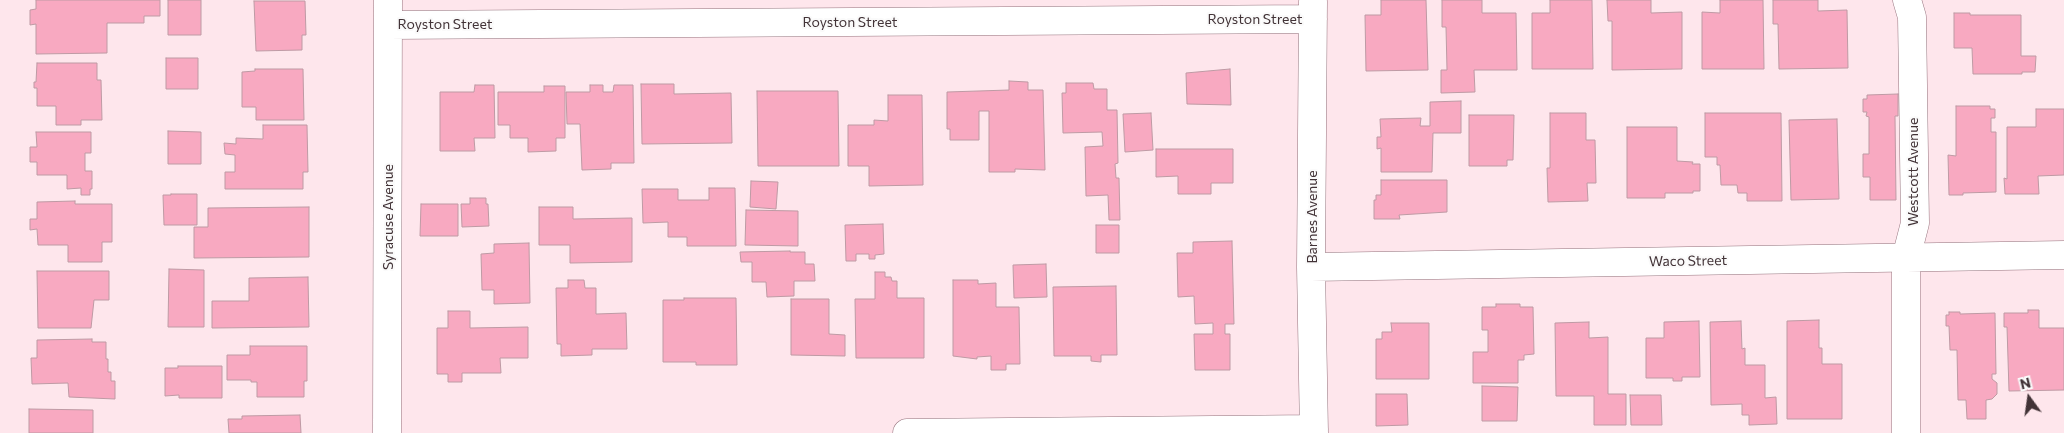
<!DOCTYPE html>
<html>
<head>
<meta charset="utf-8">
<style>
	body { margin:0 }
	#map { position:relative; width:2064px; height:433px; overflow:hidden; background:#fee6ec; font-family:Commissioner,sans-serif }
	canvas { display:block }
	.north { position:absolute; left:2004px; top:373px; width:50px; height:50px; -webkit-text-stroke:4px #fafafa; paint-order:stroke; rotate:346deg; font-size:14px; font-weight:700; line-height:20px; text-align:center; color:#423337 }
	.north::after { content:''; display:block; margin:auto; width:18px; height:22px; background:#423337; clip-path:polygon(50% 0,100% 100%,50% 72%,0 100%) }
</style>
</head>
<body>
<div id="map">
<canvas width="2064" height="433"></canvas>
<div class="north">N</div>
</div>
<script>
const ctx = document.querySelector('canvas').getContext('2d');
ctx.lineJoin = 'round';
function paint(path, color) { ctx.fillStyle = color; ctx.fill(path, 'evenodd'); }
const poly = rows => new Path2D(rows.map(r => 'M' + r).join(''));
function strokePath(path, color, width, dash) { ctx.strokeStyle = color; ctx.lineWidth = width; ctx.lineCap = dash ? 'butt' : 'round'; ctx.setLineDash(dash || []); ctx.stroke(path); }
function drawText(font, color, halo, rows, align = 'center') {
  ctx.font = font + ' Commissioner,sans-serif'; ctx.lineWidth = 4; ctx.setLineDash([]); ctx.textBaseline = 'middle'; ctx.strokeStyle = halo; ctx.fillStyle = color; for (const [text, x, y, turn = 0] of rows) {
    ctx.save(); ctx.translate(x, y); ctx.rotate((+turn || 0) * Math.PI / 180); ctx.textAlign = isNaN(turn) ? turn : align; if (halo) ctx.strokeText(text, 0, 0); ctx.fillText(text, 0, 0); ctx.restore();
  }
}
const building = poly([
	[36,0,160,0,160,16,144,16,144,23,107,23,107,53,36,54,36,24,30,25,30,10,36,9,36,0],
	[168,0,201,0,201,35,168,35,168,0],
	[1381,0,1426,0,1428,70,1366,71,1365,15,1381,15,1381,0],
	[1442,0,1482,0,1482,13,1516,13,1517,70,1474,70,1475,92,1441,93,1441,70,1447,70,1446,27,1442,27,1442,0],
	[1550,0,1592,0,1593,69,1532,69,1532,13,1550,13,1550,0],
	[1607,0,1651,0,1651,13,1682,12,1682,69,1612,70,1612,21,1608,21,1607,0],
	[1720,0,1763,0,1764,69,1702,69,1702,12,1720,13,1720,0],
	[1773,0,1818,0,1818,11,1847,10,1848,68,1779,69,1778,24,1773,24,1773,0],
	[254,1,305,1,306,35,302,35,302,50,256,51,254,1],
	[1954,13,1970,13,1970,15,2021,15,2021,56,2036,56,2035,72,2022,72,2022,74,1973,74,1972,48,1954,48,1954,13],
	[166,58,198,58,198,89,166,89,166,58],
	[37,63,97,63,97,80,101,80,102,120,81,120,81,125,56,125,56,106,37,106,37,88,34,88,34,82,36,82,37,63],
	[255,69,303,69,304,120,256,120,256,107,242,107,242,72,255,71,255,69],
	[1230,69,1231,105,1187,104,1186,73,1230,69],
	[1009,81,1028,82,1028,90,1043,90,1045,170,1015,169,1015,172,989,172,989,111,979,111,979,140,950,140,950,129,947,129,947,92,1009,90,1009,81],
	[1066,83,1093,83,1094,89,1107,89,1107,110,1117,110,1118,163,1115,164,1116,178,1119,178,1120,220,1109,220,1108,195,1086,196,1085,147,1103,146,1102,132,1063,133,1062,93,1066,93,1066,83],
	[641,84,674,84,674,94,731,93,732,143,642,144,641,84],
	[475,85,494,85,495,138,474,138,475,151,440,151,440,92,474,92,475,85],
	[590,85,603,85,603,92,613,92,614,85,633,85,634,163,611,163,611,169,582,170,580,124,567,124,566,92,590,92,590,85],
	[544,86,565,86,565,138,556,138,556,151,528,152,528,138,510,138,510,125,498,125,498,92,544,92,544,86],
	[757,91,838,91,839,166,758,166,757,91],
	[1898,94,1898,116,1895,116,1896,200,1870,200,1870,177,1863,177,1863,154,1869,154,1869,117,1866,116,1867,112,1863,112,1863,99,1867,99,1867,95,1898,94],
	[888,95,922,95,923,185,869,186,869,166,848,166,848,125,874,125,874,120,888,121,888,95],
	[1461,101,1461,133,1433,133,1432,172,1381,172,1381,148,1377,149,1377,137,1381,137,1380,119,1421,118,1420,126,1430,126,1430,102,1461,101],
	[1956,106,1990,106,1990,109,1995,109,1995,118,1991,118,1991,132,1996,132,1996,192,1963,193,1963,195,1949,195,1948,155,1956,156,1956,106],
	[2036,109,2064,109,2064,175,2038,176,2039,194,2005,194,2004,178,2007,179,2007,127,2036,127,2036,109],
	[1151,113,1153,150,1125,152,1123,114,1151,113],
	[1550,113,1586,113,1586,140,1595,140,1596,183,1587,183,1588,201,1548,202,1547,168,1550,168,1550,113],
	[1705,113,1781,113,1782,201,1747,201,1747,193,1738,193,1737,185,1721,185,1720,165,1717,165,1717,157,1705,157,1705,113],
	[1469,115,1514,115,1513,160,1507,160,1507,166,1469,166,1469,115],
	[1837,119,1839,199,1791,200,1789,120,1837,119],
	[263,125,307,125,308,172,303,172,303,189,225,189,225,172,235,172,235,155,225,154,224,143,236,144,236,138,263,139,263,125],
	[1627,127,1677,127,1677,161,1693,162,1692,164,1700,164,1700,191,1693,191,1693,193,1665,193,1665,198,1627,198,1627,127],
	[168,131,201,132,201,164,168,164,168,131],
	[36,132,91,132,91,153,85,153,85,171,92,171,92,189,90,189,90,195,81,195,81,188,67,189,67,175,37,175,37,162,30,162,30,147,37,147,36,132],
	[1156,149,1233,149,1233,183,1211,183,1211,194,1178,194,1178,176,1156,177,1156,149],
	[1381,180,1447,180,1447,212,1399,215,1400,219,1374,219,1374,200,1376,200,1376,195,1381,195,1381,180],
	[751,181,778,182,776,209,750,207,751,181],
	[709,188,735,188,736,246,687,246,687,237,668,237,668,222,643,223,642,189,678,189,678,200,709,200,709,188],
	[171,194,197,194,197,225,164,225,163,195,171,195,171,194],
	[470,198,486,198,486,204,488,204,489,226,462,227,461,204,470,204,470,198],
	[75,201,75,204,112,204,112,242,102,242,102,262,68,262,68,245,38,245,37,229,30,230,30,219,37,219,37,202,75,201],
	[421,204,458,204,458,236,420,236,421,204],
	[309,207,309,257,194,258,194,227,208,227,208,208,309,207],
	[539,207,573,207,573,219,632,218,632,262,570,263,570,245,539,245,539,207],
	[746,210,798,211,798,246,745,245,746,210],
	[883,224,884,254,875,255,875,259,869,259,869,254,856,254,856,261,846,261,845,225,883,224],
	[1096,225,1119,225,1119,253,1096,253,1096,225],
	[1232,241,1234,324,1225,324,1225,334,1230,334,1230,370,1195,370,1194,334,1213,334,1213,323,1195,324,1194,296,1178,297,1177,253,1193,253,1193,242,1232,241],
	[529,243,530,303,494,304,494,290,482,290,481,254,494,253,494,244,529,243],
	[790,251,790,252,805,252,805,264,814,264,815,281,794,281,794,296,767,297,766,282,752,282,752,262,741,262,740,252,790,251],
	[1046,264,1047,297,1014,298,1013,265,1046,264],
	[169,269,204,270,204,327,168,327,169,269],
	[37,271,109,271,109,300,94,300,91,328,38,328,37,271],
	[875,272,885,272,885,277,891,277,892,281,897,281,897,298,924,298,924,358,856,358,855,299,875,299,875,272],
	[308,277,309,327,212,328,212,301,249,301,249,278,308,277],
	[568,280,584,280,585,288,596,288,596,314,626,313,627,349,592,349,592,355,561,356,561,344,557,344,556,288,568,288,568,280],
	[953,280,978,280,978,284,996,283,996,307,1019,307,1020,364,1006,364,1006,370,991,370,991,356,977,357,977,359,953,356,953,280],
	[1116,286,1117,355,1101,355,1101,362,1091,361,1091,356,1054,356,1053,287,1116,286],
	[684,298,736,298,737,365,696,365,696,362,663,362,663,300,684,300,684,298],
	[791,299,829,299,829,334,845,335,845,356,791,355,791,299],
	[1496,304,1520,304,1520,307,1533,307,1534,354,1524,355,1524,360,1518,360,1518,383,1473,383,1473,352,1488,352,1488,330,1482,330,1482,307,1496,307,1496,304],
	[2028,310,2039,310,2039,328,2064,328,2064,390,2009,391,2007,327,2004,327,2004,313,2028,313,2028,310],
	[448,311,470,311,470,328,528,327,528,358,500,358,501,373,462,373,462,382,448,382,448,374,437,374,437,328,448,328,448,311],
	[1949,312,1960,312,1960,314,1995,313,1996,374,1992,374,1992,379,1997,383,1997,394,1992,399,1986,400,1986,419,1967,419,1966,400,1958,400,1957,350,1950,350,1949,326,1946,326,1946,315,1949,315,1949,312],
	[1819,320,1819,348,1822,348,1822,364,1842,364,1842,419,1787,419,1787,321,1819,320],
	[1699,321,1700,377,1682,377,1682,381,1673,381,1673,378,1646,378,1646,338,1664,338,1664,322,1699,321],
	[1741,321,1742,349,1745,348,1745,365,1765,365,1765,398,1776,397,1777,424,1749,425,1749,415,1742,415,1742,404,1711,405,1710,322,1741,321],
	[1589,322,1589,338,1608,337,1608,394,1626,394,1626,425,1594,425,1594,396,1556,396,1555,323,1589,322],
	[1391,323,1429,323,1429,379,1376,379,1376,339,1382,339,1382,332,1392,332,1391,323],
	[92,339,92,342,106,342,106,359,108,359,108,372,111,372,111,381,115,381,115,399,69,397,68,383,32,384,31,358,37,358,37,340,92,339],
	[250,346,307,346,307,381,304,381,304,397,257,397,257,382,251,382,251,380,227,380,227,355,250,355,250,346],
	[178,366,222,366,222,398,179,398,179,395,165,396,165,368,178,368,178,366],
	[1482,386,1518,387,1517,421,1482,421,1482,386],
	[1376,394,1407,394,1408,425,1376,426,1376,394],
	[1630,395,1661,395,1662,425,1631,425,1630,395],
	[29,409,93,410,93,433,29,433,29,409],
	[300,415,301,433,229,433,228,419,242,419,242,416,300,415]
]);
const street = poly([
	[1313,2,1311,267,1314,433],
	[388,25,1313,19],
	[1311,267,2064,255],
	[387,433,388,0],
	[907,433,1314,429],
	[1906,433,1906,258,1915,223,1912,17,1907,0]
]);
const streetNames = [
	["Royston Street",1255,19],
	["Royston Street",850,22],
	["Royston Street",445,24],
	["Westcott Avenue",1913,172,-90],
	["Syracuse Avenue",388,217,-90],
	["Barnes Avenue",1312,217,-90],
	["Waco Street",1688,261,-1]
];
paint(building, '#f8a9c1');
strokePath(building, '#be9aa4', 1);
strokePath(street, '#94727c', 29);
strokePath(street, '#fff', 28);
drawText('14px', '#423337', '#fafafa', streetNames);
</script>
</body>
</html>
